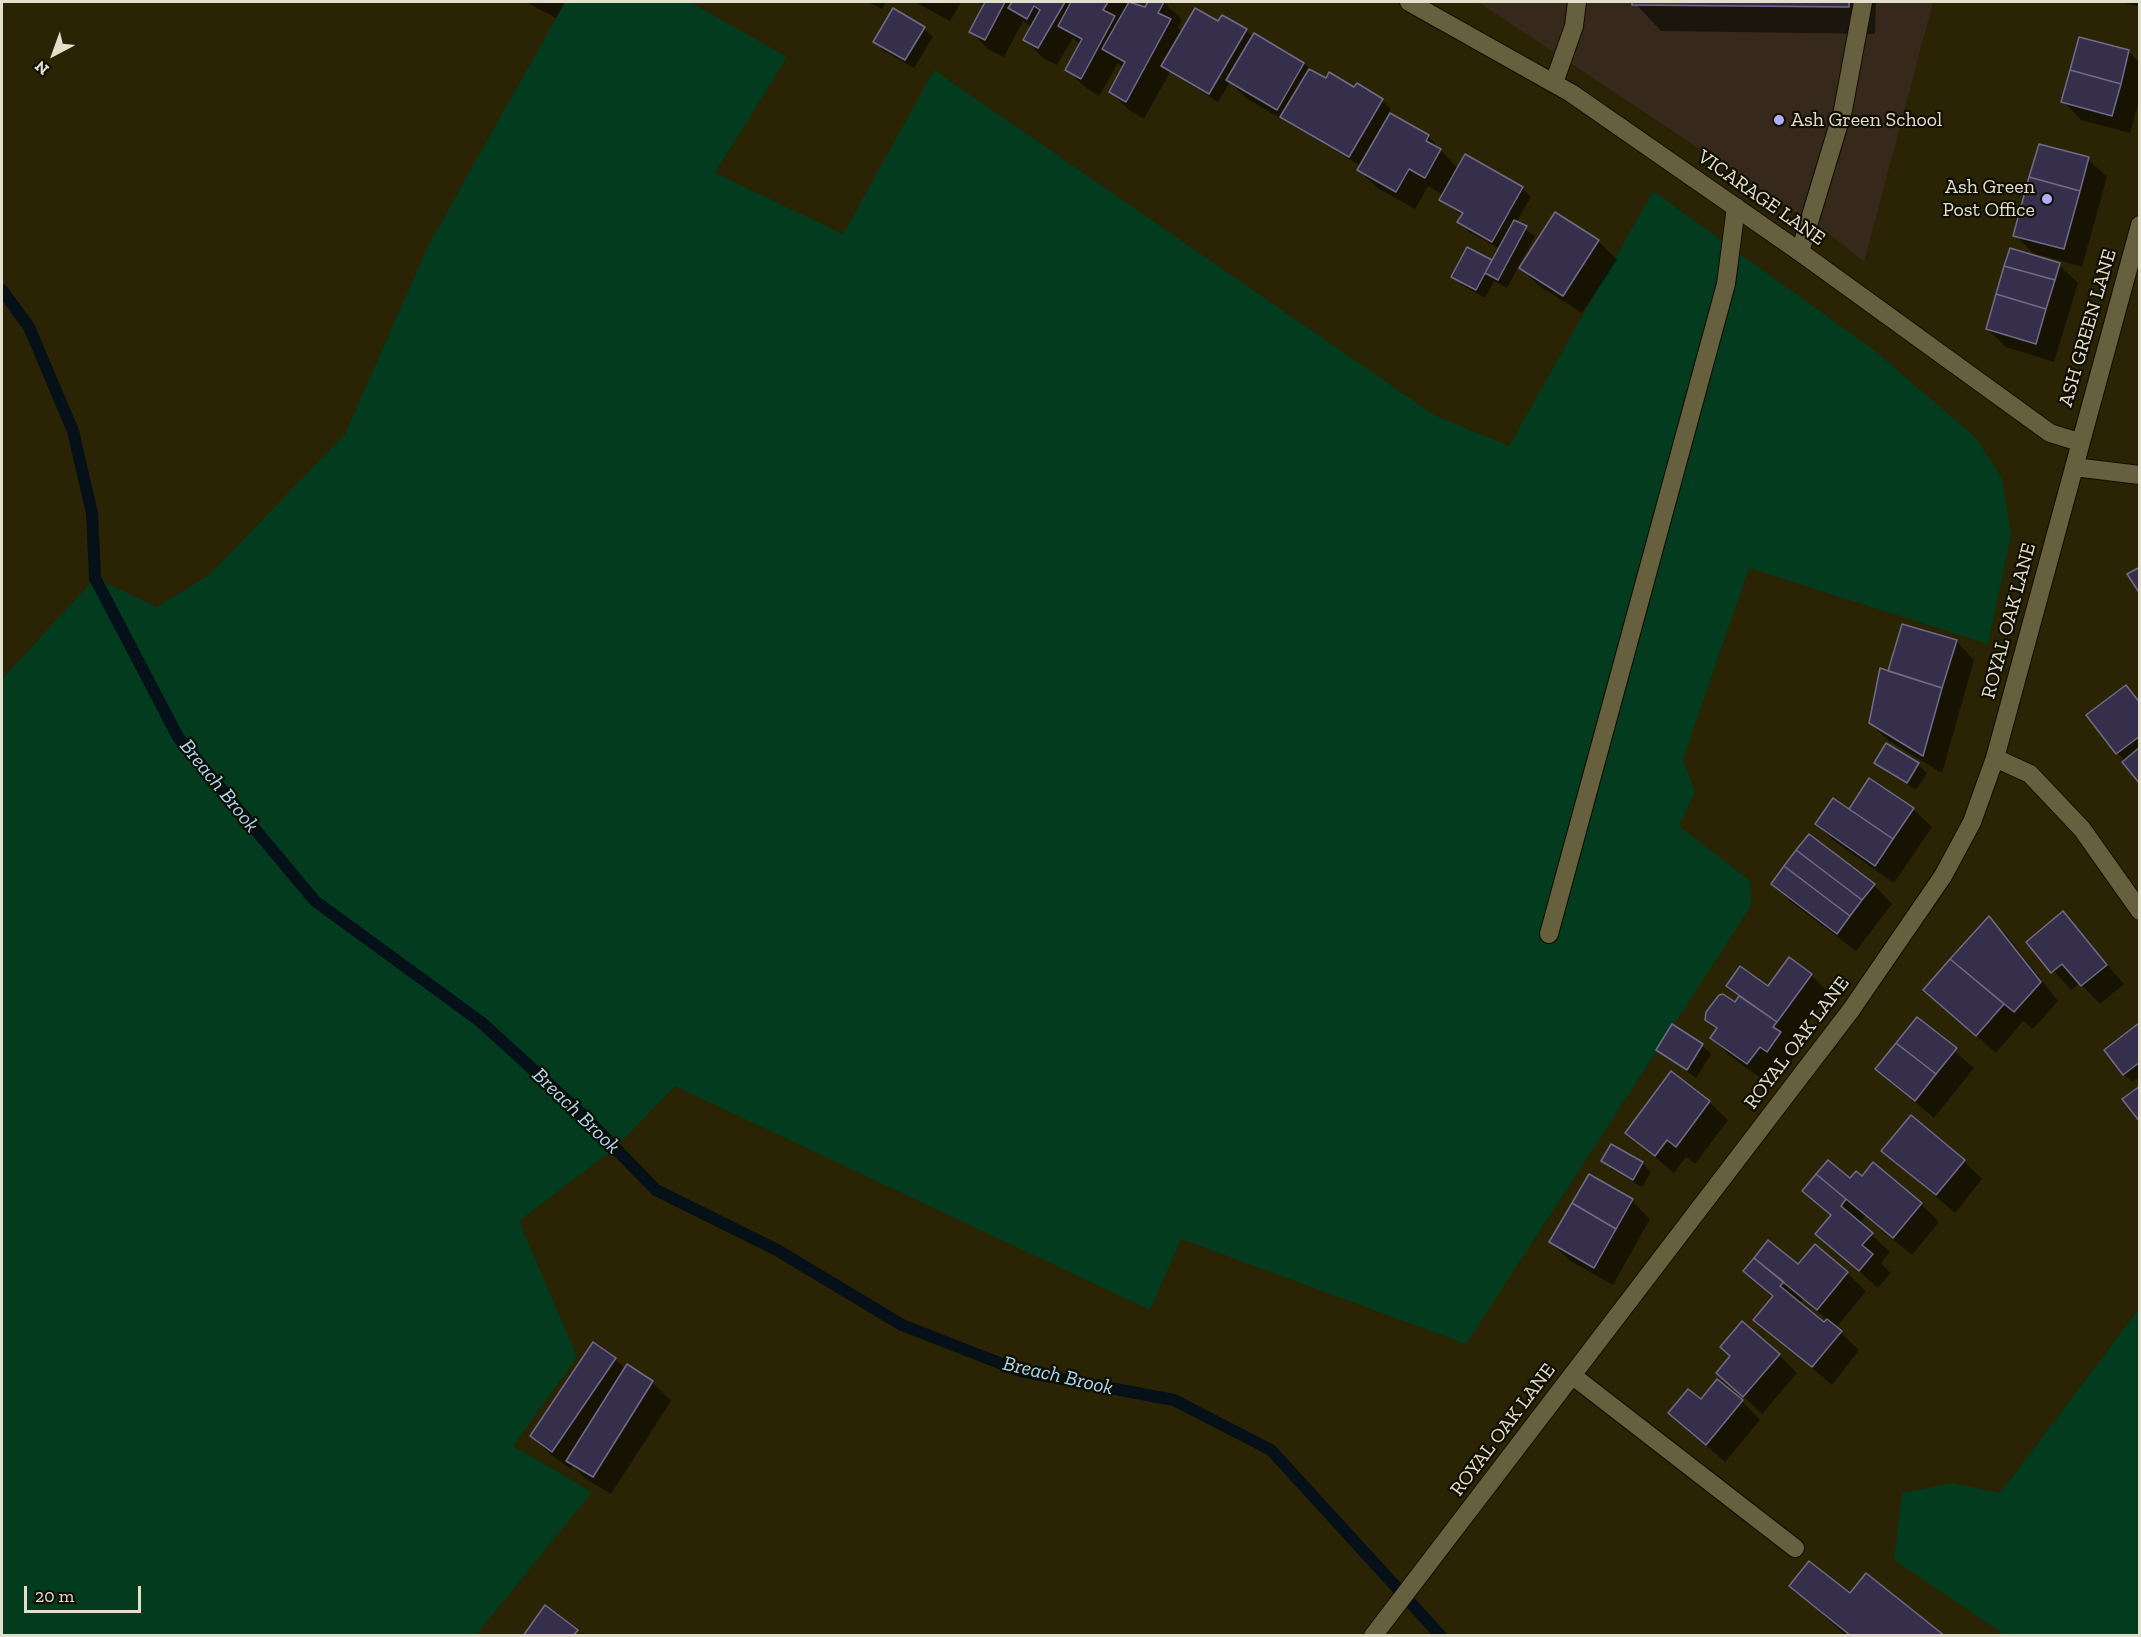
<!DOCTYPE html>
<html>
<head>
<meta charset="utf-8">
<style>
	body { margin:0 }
	#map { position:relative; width:2141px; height:1637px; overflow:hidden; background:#2b2404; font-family:"Zilla Slab",serif }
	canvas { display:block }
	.frame { position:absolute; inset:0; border:3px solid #e3dfcd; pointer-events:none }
	.north { position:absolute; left:24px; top:24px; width:60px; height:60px; -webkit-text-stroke:4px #100e03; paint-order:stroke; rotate:221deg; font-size:16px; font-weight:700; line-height:24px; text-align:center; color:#e3dfcd }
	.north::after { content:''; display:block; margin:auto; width:21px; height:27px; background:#e3dfcd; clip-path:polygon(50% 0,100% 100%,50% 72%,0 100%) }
	.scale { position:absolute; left:24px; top:1586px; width:117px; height:27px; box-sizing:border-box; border:3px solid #e3dfcd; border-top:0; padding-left:8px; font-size:18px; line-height:21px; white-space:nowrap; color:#e3dfcd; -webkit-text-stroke:4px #100e03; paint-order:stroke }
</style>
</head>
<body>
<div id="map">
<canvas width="2141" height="1637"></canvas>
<div class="frame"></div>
<div class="north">N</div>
<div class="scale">20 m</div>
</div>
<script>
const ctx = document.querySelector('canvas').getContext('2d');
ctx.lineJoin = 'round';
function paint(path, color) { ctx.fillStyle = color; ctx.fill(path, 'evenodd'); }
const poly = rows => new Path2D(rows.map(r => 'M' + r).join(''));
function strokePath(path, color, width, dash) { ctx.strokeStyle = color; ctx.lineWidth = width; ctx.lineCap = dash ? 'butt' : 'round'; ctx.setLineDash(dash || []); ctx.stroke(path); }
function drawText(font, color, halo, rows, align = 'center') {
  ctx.font = font + ' "Zilla Slab",serif'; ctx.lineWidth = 4.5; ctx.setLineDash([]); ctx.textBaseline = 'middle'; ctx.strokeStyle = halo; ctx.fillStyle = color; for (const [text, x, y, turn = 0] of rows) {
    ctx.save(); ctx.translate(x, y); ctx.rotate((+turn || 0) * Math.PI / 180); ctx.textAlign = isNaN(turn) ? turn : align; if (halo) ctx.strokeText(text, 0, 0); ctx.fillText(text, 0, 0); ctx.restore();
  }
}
const education = poly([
	[1478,2,1933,2,1864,262,1836,239]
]);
const green = poly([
	[565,2,690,2,787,57,715,173,843,234,934,70,1434,415,1509,446,1653,191,1875,351,1975,437,2002,478,2011,535,1988,644,1749,568,1683,759,1695,792,1679,826,1750,881,1751,906,1466,1344,1181,1239,1150,1310,675,1086,615,1148,519,1221,577,1357,513,1446,592,1492,476,1635,2,1635,2,679,95,578,157,607,209,575,345,434,428,246],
	[2139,1309,2139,1635,2001,1635,2001,1632,1894,1560,1902,1493,1952,1483,2000,1493]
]);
const shadow = poly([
	[526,2,565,2,556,18],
	[868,2,886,2,882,9],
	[915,2,961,2,950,21],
	[976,2,1136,2,1135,3,1146,9,1150,2,1164,2,1182,20,1178,28,1182,33,1219,24,1246,30,1253,37,1304,64,1326,80,1382,100,1391,109,1388,114,1428,136,1458,169,1522,188,1531,197,1516,223,1535,236,1507,288,1494,281,1485,298,1462,285,1453,276,1468,249,1493,262,1500,249,1468,231,1459,222,1463,216,1441,200,1444,196,1428,186,1415,209,1377,188,1359,170,1361,166,1246,98,1230,82,1218,102,1170,72,1144,119,1129,110,1110,92,1123,68,1118,63,1099,96,1086,88,1067,70,1081,45,1073,38,1057,65,1043,58,1025,40,1032,28,1023,21,1004,57,989,50,971,32,984,6],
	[1634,2,1876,2,1875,34,1661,31],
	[2121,2,2140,2,2140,7],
	[924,28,933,37,914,68,884,51,875,42],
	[2129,52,2140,63,2140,98,2130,133,2081,120,2063,101],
	[2088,159,2107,177,2082,267,2033,253,2015,235],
	[1555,214,1598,241,1617,260,1582,313,1539,286,1521,268],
	[2059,265,2078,283,2054,362,2006,347,1987,329],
	[1956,641,1974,660,1942,773,1889,741,1870,723,1889,673],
	[2125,687,2140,701,2140,781,2118,753],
	[1876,762,1918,764,1927,773,1916,790,1885,771],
	[1913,809,1932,827,1894,883,1835,842,1817,824,1849,811],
	[1773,883,1874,885,1892,904,1856,951,1791,902],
	[2063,913,2124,984,2100,1004,2080,983,2071,990,2028,942],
	[1989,918,2007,936,2058,1001,2033,1029,2023,1021,1996,1053,1925,990],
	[1811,975,1829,993,1792,1045,1798,1052,1785,1069,1779,1064,1766,1082,1730,1056,1712,1038,1718,1030,1707,1019,1735,1005,1740,997,1728,985,1768,988],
	[1917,1019,1974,1068,1934,1118,1877,1069],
	[2139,1025,2140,1077,2132,1082,2124,1074],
	[1702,1045,1711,1054,1696,1078,1658,1050],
	[1709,1102,1728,1120,1695,1164,1686,1157,1674,1173,1627,1133],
	[1883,1151,1964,1161,1982,1179,1955,1213],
	[1602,1161,1642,1163,1651,1172,1642,1187,1611,1169],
	[1828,1162,1850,1180,1862,1178,1921,1204,1939,1222,1912,1255,1865,1216,1859,1223,1890,1252,1881,1263,1891,1273,1878,1288,1817,1234,1831,1216,1804,1191],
	[1632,1201,1650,1219,1613,1285,1569,1260,1551,1242],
	[1798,1266,1847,1273,1866,1291,1836,1328,1859,1350,1832,1385,1755,1319,1773,1298,1745,1271],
	[1803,1299,1828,1320,1825,1325,1799,1304],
	[1779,1355,1797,1373,1762,1414,1718,1373,1731,1357],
	[615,1359,626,1369,628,1366,652,1382,671,1401,611,1494,586,1479,573,1466,571,1469,550,1454,532,1436],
	[1701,1401,1742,1401,1760,1420,1725,1462,1670,1413],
	[1791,1586,1850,1596,1942,1636,1846,1636]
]);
const stream = poly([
	[2,290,29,327,73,431,92,513,95,578,178,737,315,901,481,1022,584,1116,656,1190,777,1250,902,1325,1020,1371,1174,1400,1271,1450,1441,1636]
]);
const building = poly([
	[985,2,1005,2,985,40,969,32,985,2],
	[1012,2,1065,2,1038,48,1023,40,1040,10,1034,6,1027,19,1008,8,1012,2],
	[1071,2,1108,2,1103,10,1115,16,1081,79,1065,70,1082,39,1058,26,1071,2],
	[1129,2,1145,7,1148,2,1164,2,1158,13,1171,19,1126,102,1109,92,1125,62,1102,49,1129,2],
	[1632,2,1849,2,1849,7,1632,5,1632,2],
	[893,8,925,27,905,60,873,42,893,8],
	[1195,8,1218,21,1222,15,1247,29,1209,94,1161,66,1195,8],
	[1254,33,1304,63,1277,110,1226,80,1254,33],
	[2079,37,2129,50,2121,84,2070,70,2079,37],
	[1309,69,1326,78,1329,72,1354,87,1357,83,1383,99,1349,157,1280,117,1309,69],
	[2070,70,2121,84,2112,116,2061,102,2070,70],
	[1390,113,1429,135,1426,141,1441,149,1425,178,1409,169,1396,192,1357,170,1390,113],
	[2039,144,2089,157,2080,191,2029,177,2039,144],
	[1465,154,1523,187,1492,242,1457,222,1463,213,1439,200,1465,154],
	[2029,177,2080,191,2064,249,2013,236,2029,177],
	[1555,212,1599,240,1563,296,1519,268,1555,212],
	[1514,220,1527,226,1498,280,1485,273,1514,220],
	[1467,247,1492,260,1476,290,1451,277,1467,247],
	[2010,248,2060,263,2055,280,2004,266,2010,248],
	[2004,266,2055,280,2046,309,1996,294,2004,266],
	[1996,294,2046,309,2036,344,1986,329,1996,294],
	[2140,567,2140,594,2127,574,2140,567],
	[1902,624,1957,640,1942,688,1888,671,1902,624],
	[1880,668,1942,688,1923,756,1869,723,1880,668],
	[2126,685,2140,703,2140,736,2116,754,2086,715,2126,685],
	[1886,743,1919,763,1907,783,1874,763,1886,743],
	[2140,747,2140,784,2122,762,2140,747],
	[1869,778,1914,808,1893,839,1849,809,1869,778],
	[1833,798,1893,839,1875,866,1815,824,1833,798],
	[1809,834,1875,884,1862,900,1796,850,1809,834],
	[1796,850,1862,900,1850,916,1784,866,1796,850],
	[1784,866,1850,916,1837,934,1771,884,1784,866],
	[2063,911,2107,965,2081,986,2062,964,2051,973,2026,942,2063,911],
	[1989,916,2041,982,2014,1012,1950,959,1989,916],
	[1789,957,1812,974,1777,1022,1726,986,1740,966,1768,986,1789,957],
	[1950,959,2004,1004,1976,1036,1923,990,1950,959],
	[1723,994,1735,1002,1739,996,1777,1022,1773,1027,1781,1032,1767,1052,1760,1047,1747,1064,1710,1038,1717,1028,1705,1020,1706,1012,1719,995,1723,994],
	[1917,1017,1957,1048,1936,1074,1896,1043,1917,1017],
	[2139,1023,2140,1062,2123,1075,2104,1050,2139,1023],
	[1672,1024,1703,1044,1687,1070,1656,1050,1672,1024],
	[1896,1043,1936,1074,1915,1101,1875,1069,1896,1043],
	[1671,1071,1710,1101,1676,1147,1667,1140,1655,1156,1625,1133,1671,1071],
	[2140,1086,2140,1122,2122,1099,2140,1086],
	[1911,1115,1965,1160,1936,1195,1881,1151,1911,1115],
	[1611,1144,1643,1162,1633,1180,1601,1161,1611,1144],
	[1828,1160,1850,1178,1856,1171,1862,1176,1873,1162,1922,1203,1893,1238,1816,1174,1828,1160],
	[1589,1174,1633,1199,1616,1229,1572,1203,1589,1174],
	[1816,1174,1846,1199,1841,1206,1873,1233,1862,1245,1873,1254,1859,1271,1815,1234,1831,1215,1802,1191,1816,1174],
	[1572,1203,1616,1229,1594,1268,1549,1242,1572,1203],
	[1768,1240,1798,1264,1815,1244,1848,1272,1817,1310,1754,1258,1768,1240],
	[1754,1258,1784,1282,1780,1286,1824,1322,1827,1319,1842,1331,1812,1367,1753,1320,1773,1296,1743,1271,1754,1258],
	[1742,1321,1780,1354,1743,1397,1716,1373,1730,1356,1720,1347,1742,1321],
	[593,1342,616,1358,552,1452,530,1436,593,1342],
	[627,1364,653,1381,593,1477,566,1461,627,1364],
	[1717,1379,1743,1400,1706,1445,1668,1413,1688,1389,1701,1399,1717,1379],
	[1809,1561,1850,1593,1866,1573,1945,1636,1851,1636,1789,1586,1809,1561],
	[545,1605,578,1630,573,1636,523,1636,545,1605]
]);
const minor = poly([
	[1409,2,1571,93,1800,252,2050,433,2079,442],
	[1554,83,1574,26,1577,2],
	[1800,252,1843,110,1863,2],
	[2074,467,2140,475],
	[1995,758,2030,774,2082,829,2140,911],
	[1549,934,1726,284,1736,207],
	[1573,1376,1795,1548],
	[1373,1636,1851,1010,1943,876,1972,822,1995,758,2140,225]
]);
const markers = [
	[1779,120,6,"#b1adfa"],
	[2047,199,6,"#b1adfa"]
];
const poiNames = [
	["Ash Green School",1791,120],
	["Ash Green",2035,187,"right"],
	["Post Office",2035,210,"right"]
];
const streetNames = [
	["VICARAGE LANE",1761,198,35],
	["ASH GREEN LANE",2088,328,-74],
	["ROYAL OAK LANE",2009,621,-75],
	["ROYAL OAK LANE",1797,1043,-53],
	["ROYAL OAK LANE",1503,1430,-53]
];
const waterNames = [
	["Breach Brook",219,786,51],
	["Breach Brook",576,1111,44],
	["Breach Brook",1058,1376,13]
];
paint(education, '#36291b');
paint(green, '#023b1d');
paint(shadow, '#0007');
strokePath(stream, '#051018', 12);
paint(building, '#352f4b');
strokePath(building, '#716b8a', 1.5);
strokePath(minor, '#120d00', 20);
strokePath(minor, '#66603f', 18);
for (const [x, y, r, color] of markers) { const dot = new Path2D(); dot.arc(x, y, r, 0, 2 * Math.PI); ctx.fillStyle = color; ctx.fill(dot); strokePath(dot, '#100e03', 2); }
drawText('20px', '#e3dfcd', '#100e03', poiNames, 'left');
drawText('20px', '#e3dfcd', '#100e03', streetNames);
drawText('italic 21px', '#abd6f4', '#100e03', waterNames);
</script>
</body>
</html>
